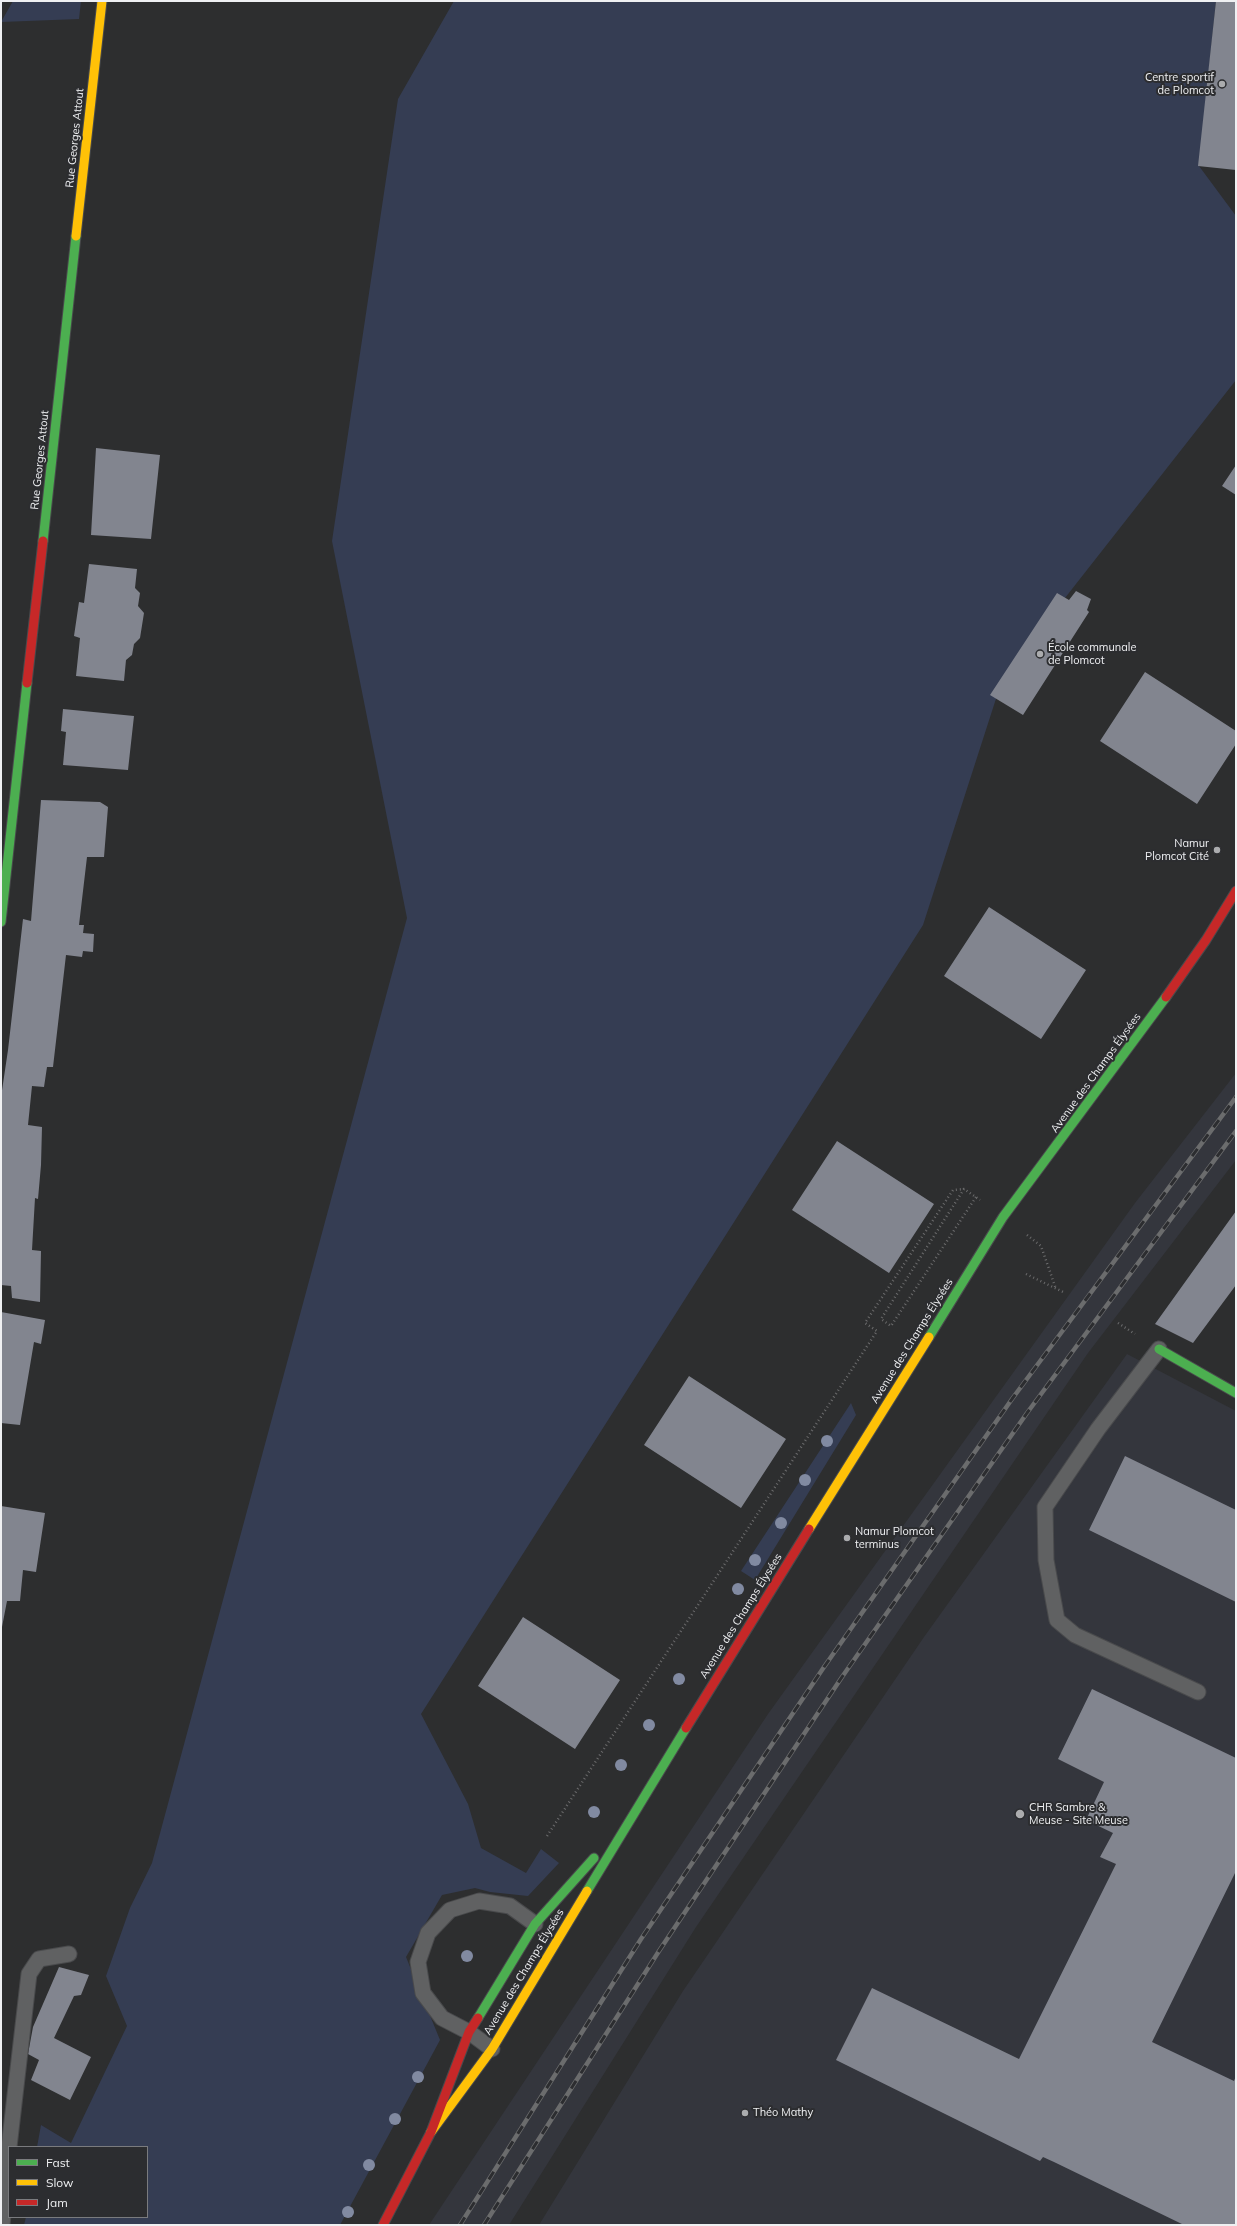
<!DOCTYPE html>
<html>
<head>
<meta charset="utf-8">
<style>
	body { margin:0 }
	#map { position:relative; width:1237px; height:2226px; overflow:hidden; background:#2d2e2f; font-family:Mulish,sans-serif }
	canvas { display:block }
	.frame { position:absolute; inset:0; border:2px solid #eff0f2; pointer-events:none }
	.legend { position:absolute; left:8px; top:2146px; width:140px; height:72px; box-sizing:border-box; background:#2c2d30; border:1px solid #7a7b7e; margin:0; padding:5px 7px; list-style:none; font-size:12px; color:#eff0f2 }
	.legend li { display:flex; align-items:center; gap:8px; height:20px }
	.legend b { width:20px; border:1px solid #7a7b7e }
</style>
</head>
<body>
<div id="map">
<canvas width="1237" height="2226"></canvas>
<div class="frame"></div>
<ul class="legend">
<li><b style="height:5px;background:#4caf50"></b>Fast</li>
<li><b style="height:5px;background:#ffc107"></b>Slow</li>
<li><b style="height:5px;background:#c62828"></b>Jam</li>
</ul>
</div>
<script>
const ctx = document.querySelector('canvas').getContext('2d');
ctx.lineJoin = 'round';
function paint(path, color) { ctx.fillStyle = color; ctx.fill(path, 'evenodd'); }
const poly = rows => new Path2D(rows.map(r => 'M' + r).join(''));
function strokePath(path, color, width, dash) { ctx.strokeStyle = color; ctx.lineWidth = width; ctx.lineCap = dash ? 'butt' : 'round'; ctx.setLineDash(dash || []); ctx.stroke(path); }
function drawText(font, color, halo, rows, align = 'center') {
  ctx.font = font + ' Mulish,sans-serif'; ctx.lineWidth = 4; ctx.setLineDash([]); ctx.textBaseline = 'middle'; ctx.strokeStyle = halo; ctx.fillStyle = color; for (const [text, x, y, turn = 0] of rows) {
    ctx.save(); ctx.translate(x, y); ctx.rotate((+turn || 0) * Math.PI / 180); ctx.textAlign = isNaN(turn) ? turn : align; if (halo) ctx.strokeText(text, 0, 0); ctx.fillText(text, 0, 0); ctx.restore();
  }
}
const built = poly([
	[1236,1073,1236,1160,1088,1353,696,1927,509,2225,429,2225,768,1714,1135,1203],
	[1127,1354,1236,1411,1236,2225,539,2225,683,1991,924,1637]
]);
const green = poly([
	[13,1,81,1,79,19,1,22],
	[454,1,1216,1,1199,166,1236,216,1236,380,1003,677,923,925,421,1714,468,1804,481,1848,526,1873,541,1849,559,1863,528,1896,490,1892,475,1888,442,1895,406,1957,440,2040,340,2225,24,2225,26,2217,147,2217,147,2147,37,2147,41,2125,71,2143,127,2026,106,1976,130,1908,152,1863,407,918,332,541,398,99],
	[851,1403,856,1415,755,1580,741,1571]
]);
const building = poly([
	[1216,1,1236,1,1236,170,1198,166],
	[96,448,160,455,151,539,91,535],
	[1236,465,1236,495,1222,486],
	[89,564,137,569,135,588,140,593,138,606,144,613,140,638,134,644,132,655,126,660,124,681,76,676,80,638,74,636,79,602,84,603],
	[1076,591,1091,599,1087,610,1089,612,1023,715,990,695,1057,593,1069,600],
	[1145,672,1236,731,1236,744,1197,804,1100,741],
	[63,709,134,716,128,770,63,765,66,732,61,731],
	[41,800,100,802,108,807,104,857,87,857,79,925,84,925,83,933,94,934,93,952,83,951,82,957,66,955,53,1067,47,1067,44,1087,32,1086,28,1125,42,1127,41,1165,38,1199,35,1198,32,1250,41,1251,40,1302,12,1298,11,1286,1,1285,1,1097,8,1050,23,919,31,921],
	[989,907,1086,970,1041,1039,944,976],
	[837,1141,934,1204,889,1273,792,1210],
	[1236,1211,1236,1285,1193,1343,1155,1324],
	[1,1312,45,1320,41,1344,34,1342,20,1425,1,1423],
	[689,1376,786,1439,741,1508,644,1445],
	[1125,1456,1236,1510,1236,1602,1089,1530],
	[1,1506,45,1513,36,1572,23,1570,20,1601,7,1601,2,1627],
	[523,1617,620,1680,575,1749,478,1686],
	[1092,1689,1236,1758,1236,1871,1152,2042,1234,2081,1236,2076,1236,2225,1184,2225,1054,2162,1043,2157,1040,2161,836,2060,872,1988,1019,2059,1116,1864,1100,1857,1113,1833,1086,1820,1104,1782,1058,1759],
	[59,1967,89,1975,81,1995,74,1996,54,2038,91,2057,70,2100,31,2080,39,2060,28,2054,33,2027]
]);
const path = poly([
	[976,1197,891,1326,881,1319,964,1189,980,1200],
	[1027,1235,1041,1246,1056,1289],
	[1026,1274,1063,1292],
	[1118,1323,1135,1334],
	[547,1836,877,1331,865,1323,953,1190,964,1189]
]);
const lane = poly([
	[1159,1349,1098,1429,1045,1507,1046,1560,1057,1620,1075,1635,1198,1692],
	[492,2049,469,2032,442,2018,423,1993,418,1962,428,1933,450,1910,479,1901,510,1906,535,1924],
	[9,2147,29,1974,39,1959,69,1954],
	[2,2225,9,2151]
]);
const fast = poly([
	[43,541,76,236],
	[1,922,27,683],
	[929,1337,1003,1217,1166,997],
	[1159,1349,1236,1393],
	[587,1891,686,1728],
	[478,2018,535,1924,594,1858]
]);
const slow = poly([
	[76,236,102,1],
	[809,1529,929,1337],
	[431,2132,492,2049,587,1891]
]);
const jam = poly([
	[27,683,43,541],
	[1166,997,1206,940,1236,891],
	[686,1728,809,1529],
	[383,2225,431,2132,469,2032,478,2018]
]);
const rail = poly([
	[460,2225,641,1939,824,1667,1012,1399,1236,1097],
	[484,2225,659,1951,842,1677,1027,1413,1236,1131]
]);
const trees = [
	[827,1441],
	[805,1480],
	[781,1523],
	[755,1560],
	[738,1589],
	[679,1679],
	[649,1725],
	[621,1765],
	[594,1812],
	[467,1956],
	[418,2077],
	[395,2119],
	[369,2165],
	[348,2212]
];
const markers = [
	[1222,84,4,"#abacae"],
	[1040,654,4,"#abacae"],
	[1217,850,4,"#abacae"],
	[847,1538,4,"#abacae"],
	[1020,1814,5,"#abacae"],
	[745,2113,4,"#abacae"]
];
const poiNames = [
	["Centre sportif",1214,78,"right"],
	["de Plomcot",1214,91,"right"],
	["École communale",1048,648],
	["de Plomcot",1048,661],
	["Namur",1209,844,"right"],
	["Plomcot Cité",1209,857,"right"],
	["Namur Plomcot",855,1532],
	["terminus",855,1545],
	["CHR Sambre &",1029,1808],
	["Meuse - Site Meuse",1029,1821],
	["Théo Mathy",753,2113]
];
const streetNames = [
	["Rue Georges Attout",75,138,-84],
	["Rue Georges Attout",40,460,-84],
	["Avenue des Champs Élysées",1096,1073,-54],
	["Avenue des Champs Élysées",912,1341,-58],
	["Avenue des Champs Élysées",741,1616,-58],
	["Avenue des Champs Élysées",524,1972,-59]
];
paint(built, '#34363d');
paint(green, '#353d53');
paint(building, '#82858f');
strokePath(lane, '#494a4c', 17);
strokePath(fast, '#494a4c', 11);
strokePath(slow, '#494a4c', 11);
strokePath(jam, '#494a4c', 11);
strokePath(path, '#6c6c6d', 2.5, [1, 3]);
strokePath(lane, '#606162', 15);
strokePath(fast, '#4caf50', 9);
strokePath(slow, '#ffc107', 9);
strokePath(jam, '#c62828', 9);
strokePath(rail, '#6b6c6d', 4.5);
strokePath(rail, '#2c2d30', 3, [9]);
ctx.fillStyle = '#818aa1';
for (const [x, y] of trees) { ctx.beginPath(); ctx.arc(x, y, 6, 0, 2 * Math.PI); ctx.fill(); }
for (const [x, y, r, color] of markers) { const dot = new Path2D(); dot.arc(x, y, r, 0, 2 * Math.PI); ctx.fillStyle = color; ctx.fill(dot); strokePath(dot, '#2c2d30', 1.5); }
drawText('11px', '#eff0f2', '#2c2d30', poiNames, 'left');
drawText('11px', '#eff0f2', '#2c2d30', streetNames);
</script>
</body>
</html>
